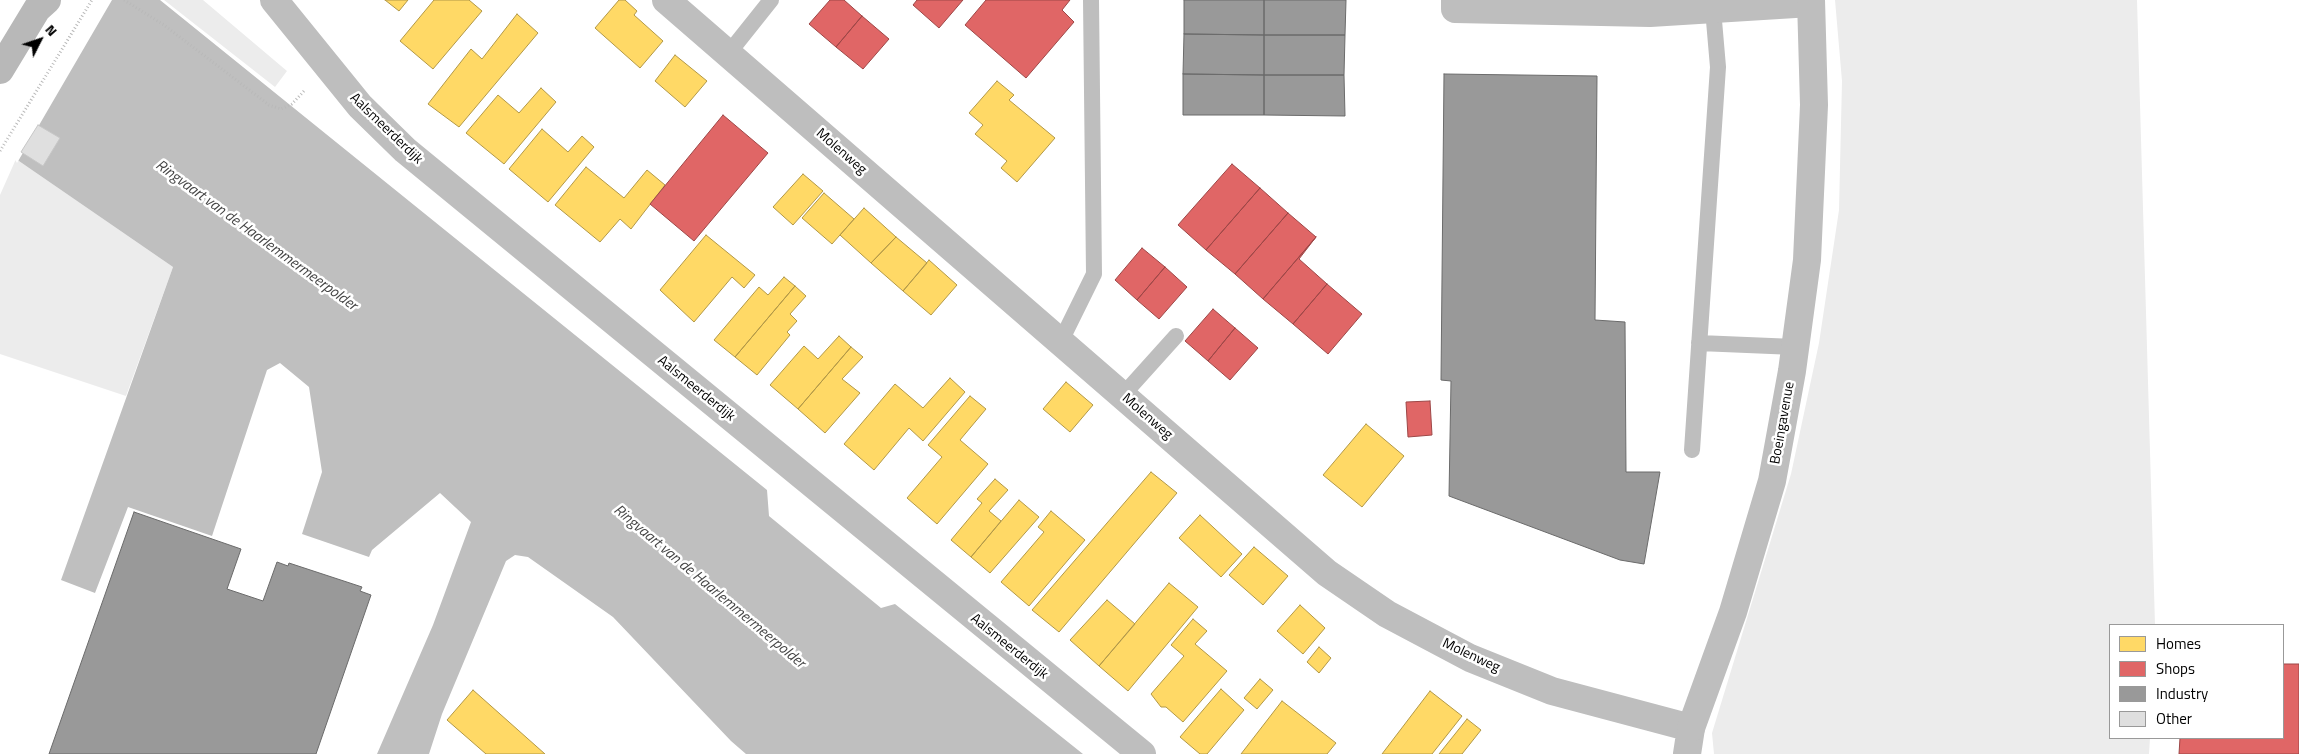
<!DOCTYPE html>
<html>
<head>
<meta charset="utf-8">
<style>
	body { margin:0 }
	#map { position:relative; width:2299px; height:754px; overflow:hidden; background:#fff; font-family:"Titillium Web",sans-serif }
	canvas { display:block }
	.legend { position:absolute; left:2109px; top:624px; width:175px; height:115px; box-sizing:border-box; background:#fff; border:1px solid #999; margin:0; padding:6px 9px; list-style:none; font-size:15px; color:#000 }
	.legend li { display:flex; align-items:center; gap:10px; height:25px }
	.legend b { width:25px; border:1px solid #999 }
	.north { position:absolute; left:15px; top:15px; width:50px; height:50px; -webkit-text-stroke:4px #fff; paint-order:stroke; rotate:49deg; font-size:14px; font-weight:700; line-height:20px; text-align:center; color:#000 }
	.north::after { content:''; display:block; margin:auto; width:18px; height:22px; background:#000; clip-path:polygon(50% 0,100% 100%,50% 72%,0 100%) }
</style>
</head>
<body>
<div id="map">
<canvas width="2299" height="754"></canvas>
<ul class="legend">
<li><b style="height:14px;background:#ffd966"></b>Homes</li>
<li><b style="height:14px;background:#e06666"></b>Shops</li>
<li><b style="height:14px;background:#999"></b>Industry</li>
<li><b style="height:14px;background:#dfdfdf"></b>Other</li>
</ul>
<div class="north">N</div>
</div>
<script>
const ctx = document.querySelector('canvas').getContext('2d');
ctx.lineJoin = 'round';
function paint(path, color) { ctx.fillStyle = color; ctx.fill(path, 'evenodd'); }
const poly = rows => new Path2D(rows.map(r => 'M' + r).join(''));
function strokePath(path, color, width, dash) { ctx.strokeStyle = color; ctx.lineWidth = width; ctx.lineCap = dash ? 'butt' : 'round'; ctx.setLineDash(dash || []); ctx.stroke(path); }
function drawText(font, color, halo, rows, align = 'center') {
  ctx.font = font + ' "Titillium Web",sans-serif'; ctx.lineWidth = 5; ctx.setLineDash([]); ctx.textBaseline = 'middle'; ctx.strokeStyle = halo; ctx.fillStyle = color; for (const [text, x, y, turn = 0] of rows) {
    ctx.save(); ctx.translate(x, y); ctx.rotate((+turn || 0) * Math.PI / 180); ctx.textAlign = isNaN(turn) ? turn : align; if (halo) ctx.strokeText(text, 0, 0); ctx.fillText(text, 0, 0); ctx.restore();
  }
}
const green = poly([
	[164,0,203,0,287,71,275,87],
	[1835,0,2137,0,2155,625,2110,625,2110,738,2150,738,2149,754,1714,754,1712,733,1791,474,1819,343,1839,210,1842,81],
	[16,159,173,267,126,396,0,354,0,195]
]);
const water = poly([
	[0,0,160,0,767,490,769,516,881,608,895,604,1083,754,746,754,731,741,613,617,528,557,515,555,506,561,442,714,429,754,377,754,433,625,471,522,440,493,372,550,369,557,302,534,322,472,309,387,280,363,267,370,212,536,128,507,95,593,61,580,173,267,16,159,36,123]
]);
const pier = poly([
	[0,0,112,0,17,163,14,158,33,124,0,104]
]);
const homes = poly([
	[385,0,408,0,399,11,385,0],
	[434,0,469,0,482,11,433,69,400,41,434,0],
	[619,0,625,0,637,11,634,15,663,41,640,68,595,28,619,0],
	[517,14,538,33,459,127,428,104,471,49,482,59,517,14],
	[675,55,707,81,685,107,655,81,675,55],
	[997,81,1014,95,1009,100,1055,138,1017,182,1001,168,1007,161,975,134,983,125,969,113,997,81],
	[541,88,556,102,504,164,466,133,498,95,519,113,541,88],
	[542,129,568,152,582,136,594,147,548,202,509,169,542,129],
	[586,167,624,198,647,170,665,185,631,229,620,219,600,242,555,205,586,167],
	[803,174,823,191,793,225,773,207,803,174],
	[824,193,854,219,832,244,802,218,824,193],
	[864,208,896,237,871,263,840,235,864,208],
	[706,235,755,275,744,288,732,277,694,322,660,290,706,235],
	[896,237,927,263,903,291,871,263,896,237],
	[929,260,957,285,931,315,903,291,929,260],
	[784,277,795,286,735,357,714,340,759,287,768,295,784,277],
	[795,286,806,296,790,314,797,321,787,332,790,335,757,375,735,357,795,286],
	[839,336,851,347,798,409,770,385,804,346,818,359,839,336],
	[851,347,863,357,842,379,860,393,825,433,798,409,851,347],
	[950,378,965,392,923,441,909,428,874,470,844,444,895,384,923,408,950,378],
	[1066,382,1093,405,1070,432,1043,409,1066,382],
	[970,396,986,409,960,440,988,464,937,524,907,498,942,457,928,445,970,396],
	[1366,424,1404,456,1362,507,1323,475,1366,424],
	[1151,472,1177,493,1059,632,1032,610,1151,472],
	[995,479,1008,490,989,511,1001,521,971,557,951,540,982,503,977,499,995,479],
	[1019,500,1039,517,990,573,971,557,1019,500],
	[1051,511,1085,540,1029,606,1001,582,1044,532,1038,527,1051,511],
	[1200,515,1242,554,1221,577,1179,538,1200,515],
	[1254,547,1288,576,1263,605,1229,575,1254,547],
	[1169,583,1198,607,1128,691,1099,666,1169,583],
	[1107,600,1135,624,1099,666,1070,640,1107,600],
	[1300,605,1325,628,1303,654,1277,631,1300,605],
	[1193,619,1207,631,1195,644,1227,671,1183,722,1166,707,1161,707,1151,694,1184,656,1171,645,1193,619],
	[1319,647,1331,658,1319,673,1307,662,1319,647],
	[1260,679,1273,690,1257,709,1244,698,1260,679],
	[1221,689,1244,710,1207,754,1200,754,1180,737,1221,689],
	[473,690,545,754,486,754,447,720,473,690],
	[1430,691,1462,716,1432,754,1382,754,1430,691],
	[1282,701,1336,743,1327,754,1241,754,1282,701],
	[1467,719,1481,730,1462,754,1439,754,1467,719]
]);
const shops = poly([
	[830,0,844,0,862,16,836,47,809,24,830,0],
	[917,0,963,0,939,28,913,5,917,0],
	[986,0,1070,0,1062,10,1074,22,1026,78,965,25,986,0],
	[862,16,889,39,863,69,836,47,862,16],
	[723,115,768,153,694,241,650,204,723,115],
	[1232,164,1260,188,1206,250,1178,225,1232,164],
	[1260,188,1288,213,1235,274,1206,250,1260,188],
	[1288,213,1316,237,1263,299,1235,274,1288,213],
	[1316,237,1299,259,1327,284,1293,324,1263,299,1316,237],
	[1142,248,1165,267,1137,300,1115,280,1142,248],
	[1165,267,1187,287,1159,319,1137,300,1165,267],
	[1327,284,1362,314,1328,354,1293,324,1327,284],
	[1213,309,1235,328,1208,361,1185,341,1213,309],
	[1235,328,1258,348,1230,380,1208,361,1235,328],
	[1430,401,1432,435,1408,437,1406,402,1430,401],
	[2283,664,2299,664,2299,754,2179,754,2180,738,2283,738,2283,664]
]);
const industry = poly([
	[1184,0,1264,0,1264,35,1184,34,1184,0],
	[1264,0,1346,0,1345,35,1264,35,1264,0],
	[1184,34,1264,35,1264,75,1183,74,1184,34],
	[1264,35,1345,35,1344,75,1264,75,1264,35],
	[1183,74,1264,75,1264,115,1183,115,1183,74],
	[1444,74,1597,76,1595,320,1625,322,1626,472,1660,472,1644,564,1620,560,1449,496,1451,381,1441,380,1444,74],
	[1264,75,1344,75,1345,116,1264,115,1264,75],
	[134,512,241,549,227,589,263,601,277,562,288,566,289,563,362,587,360,591,371,595,316,754,49,754,134,512]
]);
const building = poly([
	[38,125,60,138,43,166,21,152,38,125]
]);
const path = poly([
	[124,0,164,25,269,105,281,109,292,104,304,91],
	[0,151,92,0]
]);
const service = poly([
	[728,54,771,0],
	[1060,343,1094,274,1091,0],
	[1699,343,1795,347],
	[1122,396,1176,336],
	[1692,450,1718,67,1713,9]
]);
const minor = poly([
	[274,0,360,106,405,150,1142,754],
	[666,0,1327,573,1387,614,1470,658,1552,691,1691,728,1687,754],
	[1455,0,1455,9,1650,13,1811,3]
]);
const tertiary = poly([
	[1691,728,1733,612,1772,481,1792,371,1807,260,1814,105,1811,0]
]);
const secondary = poly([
	[0,70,37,9,47,0]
]);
const streetNames = [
	["Aalsmeerderdijk",386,129,44],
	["Molenweg",841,152,41],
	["Aalsmeerderdijk",696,389,39],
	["Molenweg",1147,417,41],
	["Boeingavenue",1783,423,-80],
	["Aalsmeerderdijk",1009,647,39],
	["Molenweg",1471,656,25]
];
const waterNames = [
	["Ringvaart van de Haarlemmermeerpolder",256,236,36],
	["Ringvaart van de Haarlemmermeerpolder",709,587,40]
];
paint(green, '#ececec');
paint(water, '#bfbfbf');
paint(pier, '#fff');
paint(homes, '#ffd966');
strokePath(homes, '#b29847', 1);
paint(shops, '#e06666');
strokePath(shops, '#9d4747', 1);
paint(industry, '#999');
strokePath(industry, '#6b6b6b', 1);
paint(building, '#dfdfdf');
strokePath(building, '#c7c7c7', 1);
strokePath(path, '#b9b9b9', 3, [1, 2.5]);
strokePath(service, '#bebebe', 16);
strokePath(minor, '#bebebe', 28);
strokePath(tertiary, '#bebebe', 28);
strokePath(secondary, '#b8b8b8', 28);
drawText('14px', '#000', '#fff', streetNames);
drawText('italic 15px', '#444', '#fff', waterNames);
</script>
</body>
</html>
